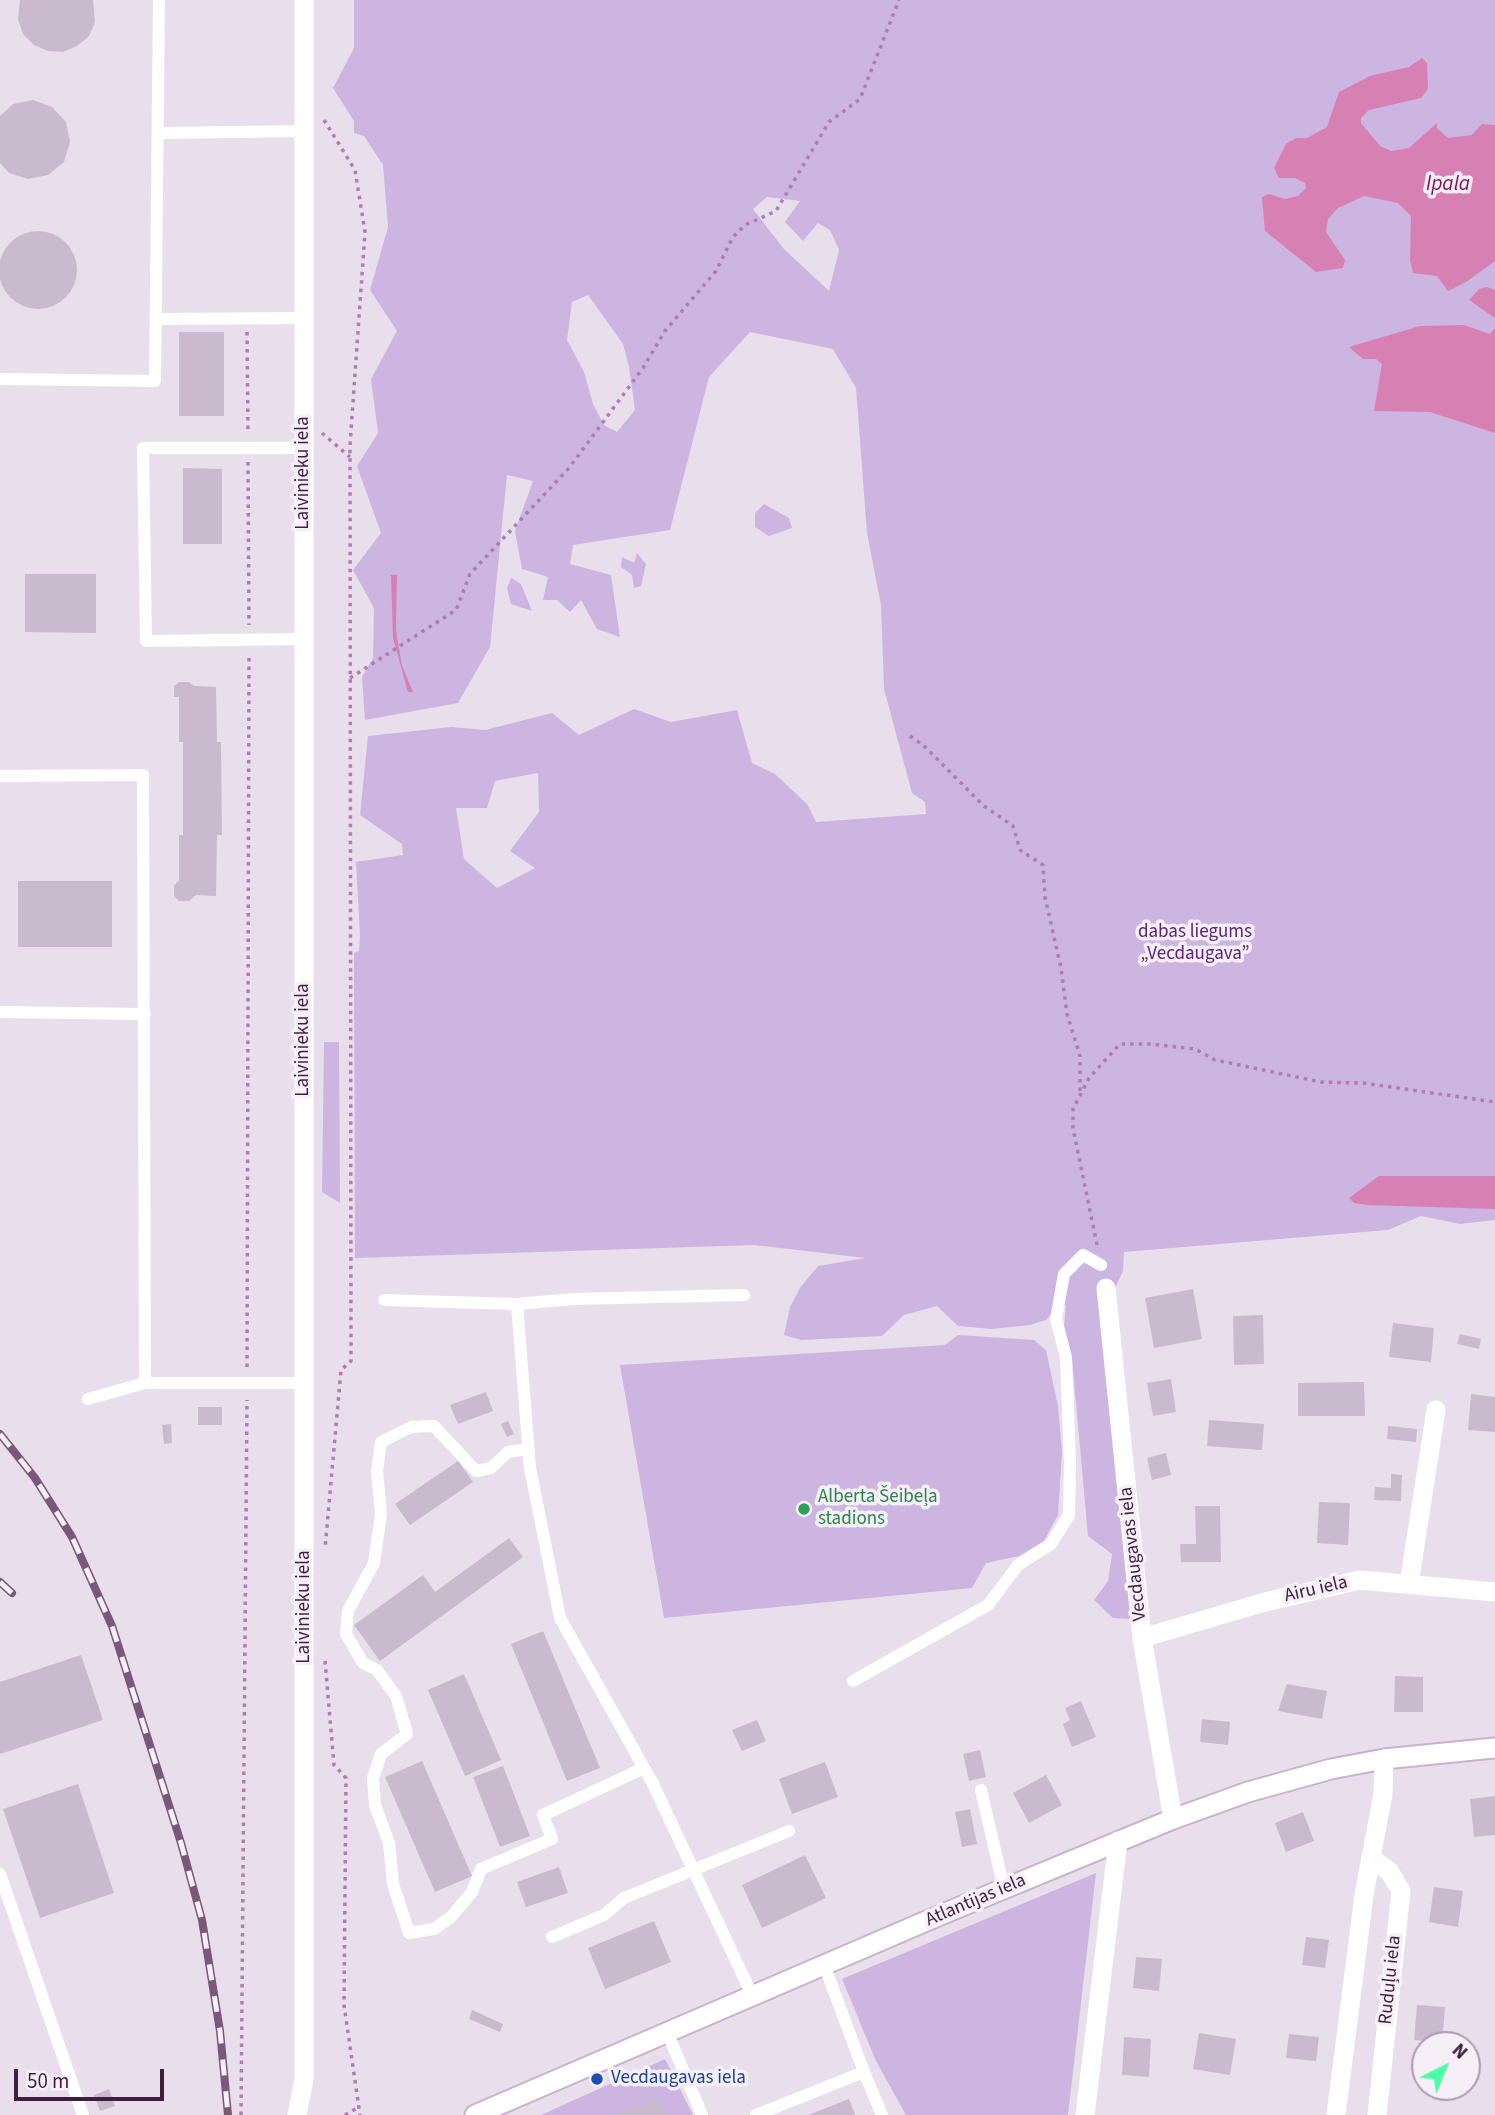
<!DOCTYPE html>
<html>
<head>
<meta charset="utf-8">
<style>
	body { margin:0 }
	#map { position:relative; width:1495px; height:2115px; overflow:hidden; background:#e9dfec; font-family:"Source Sans 3",sans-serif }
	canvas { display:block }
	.north { position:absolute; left:1411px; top:2031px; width:70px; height:70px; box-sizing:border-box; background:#f6eff8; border:2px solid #ac9bad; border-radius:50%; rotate:43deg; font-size:19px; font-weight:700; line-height:28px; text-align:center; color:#3d1e3d }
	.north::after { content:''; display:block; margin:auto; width:24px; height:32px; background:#4affa5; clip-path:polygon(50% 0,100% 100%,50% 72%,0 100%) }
	.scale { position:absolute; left:14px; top:2069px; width:150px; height:32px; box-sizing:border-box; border:4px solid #3d1e3d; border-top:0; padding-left:9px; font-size:21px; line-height:24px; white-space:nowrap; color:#3d1e3d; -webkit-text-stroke:5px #f6eff8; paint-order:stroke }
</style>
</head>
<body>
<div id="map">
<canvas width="1495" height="2115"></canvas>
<div class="north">N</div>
<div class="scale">50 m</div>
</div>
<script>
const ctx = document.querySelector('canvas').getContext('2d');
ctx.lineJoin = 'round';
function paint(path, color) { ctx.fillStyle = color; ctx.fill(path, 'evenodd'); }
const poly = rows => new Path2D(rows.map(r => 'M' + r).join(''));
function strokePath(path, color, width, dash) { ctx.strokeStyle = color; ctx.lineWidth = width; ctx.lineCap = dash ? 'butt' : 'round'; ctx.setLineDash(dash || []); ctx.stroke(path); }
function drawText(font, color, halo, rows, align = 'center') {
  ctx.font = font + ' "Source Sans 3",sans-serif'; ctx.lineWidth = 7; ctx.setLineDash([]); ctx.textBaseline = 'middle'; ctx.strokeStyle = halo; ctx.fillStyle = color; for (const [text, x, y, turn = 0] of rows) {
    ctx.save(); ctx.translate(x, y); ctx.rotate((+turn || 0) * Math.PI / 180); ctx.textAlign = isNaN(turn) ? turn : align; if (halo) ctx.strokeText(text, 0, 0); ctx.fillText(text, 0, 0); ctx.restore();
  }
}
const green = poly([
	[354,0,1495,0,1495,1220,1460,1224,1421,1216,1388,1230,1124,1252,1123,1271,1110,1299,1134,1611,1130,1619,1113,1618,1094,1600,1108,1581,1112,1554,1088,1536,1072,1359,1063,1338,1066,1305,1053,1312,1046,1320,1030,1325,992,1329,958,1326,937,1306,904,1315,882,1336,801,1340,784,1335,790,1307,800,1288,818,1266,865,1258,755,1245,355,1258,354,953,359,951,360,935,356,862,403,855,402,844,360,815,368,736,451,727,485,730,552,713,579,735,634,709,671,722,737,710,752,763,775,774,807,804,816,822,926,814,925,802,912,793,884,689,881,605,867,533,856,388,833,349,750,332,709,377,670,530,573,545,570,564,611,575,620,637,597,629,581,600,570,612,557,600,543,600,548,577,522,569,515,531,533,481,507,475,490,647,458,703,365,720,362,677,373,658,374,608,353,570,381,533,357,466,378,433,371,379,397,331,370,290,388,227,383,165,364,136,354,133,354,121,333,88,354,48],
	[767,197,800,201,785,222,803,241,818,223,830,230,839,250,829,291,784,249,753,209],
	[588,295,623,344,629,367,635,410,617,432,604,425,593,404,584,372,567,340,572,302],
	[538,773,539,812,510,851,535,868,497,888,464,859,456,808,487,808,495,781],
	[764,504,789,518,792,528,769,536,755,527,755,513],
	[637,553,646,564,641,586,634,588,632,575,621,567,622,557,634,563],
	[511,578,521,584,532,611,511,604,507,588],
	[324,1042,339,1042,340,1203,322,1192],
	[958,1335,1034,1340,1046,1350,1058,1406,1062,1452,1058,1515,1044,1541,1019,1556,986,1563,972,1588,664,1618,620,1365,945,1345],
	[1096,1873,1068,2115,906,2115,876,2061,842,1979],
	[665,2059,693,2115,541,2115]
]);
const water = poly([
	[1422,58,1427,63,1428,89,1421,98,1369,110,1361,118,1361,123,1380,146,1391,151,1409,148,1437,123,1437,128,1448,138,1472,135,1482,124,1495,125,1495,261,1466,282,1448,291,1437,276,1413,273,1410,260,1411,216,1398,203,1364,196,1338,208,1328,219,1326,232,1345,260,1343,268,1316,272,1265,231,1262,197,1269,194,1285,199,1298,196,1306,188,1305,183,1295,178,1279,178,1274,168,1286,144,1296,138,1307,138,1327,127,1339,92,1370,76,1409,67],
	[1487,287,1495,290,1495,318,1469,300,1479,289],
	[1464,325,1490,334,1495,328,1495,433,1430,412,1374,411,1382,364,1376,359,1363,359,1349,347,1420,326],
	[391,575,397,575,396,630,402,666,413,692,408,692,393,638],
	[1379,1176,1495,1176,1495,1209,1367,1205,1354,1203,1349,1198]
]);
const building = poly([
	[20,0,93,0,95,22,89,36,77,46,63,52,48,51,34,45,23,34,18,19],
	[33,100,52,107,66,122,70,142,64,162,48,175,28,179,9,173,0,163,0,116,13,104],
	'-1 270a39 39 0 1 1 78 0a39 39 0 1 1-78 0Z',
	[179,332,224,332,224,416,179,416],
	[183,468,222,469,222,544,183,544],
	[25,574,96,574,96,633,25,632],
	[179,682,189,682,194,686,216,687,217,742,221,742,222,835,217,835,216,896,196,895,189,901,179,901,174,896,174,886,179,880,179,835,183,835,183,742,179,742,179,697,174,697,174,686],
	[18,881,112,881,112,947,18,947],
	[1193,1289,1202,1339,1154,1348,1145,1298],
	[1263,1315,1264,1364,1234,1365,1233,1316],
	[1393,1323,1434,1328,1431,1362,1389,1357],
	[1460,1334,1481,1339,1479,1349,1457,1344],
	[1171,1379,1176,1412,1153,1416,1147,1383],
	[1364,1382,1365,1416,1298,1416,1298,1383],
	[486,1392,493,1411,458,1424,450,1405],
	[1471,1394,1495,1397,1495,1432,1468,1430],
	[198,1407,222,1407,222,1425,198,1425],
	[1209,1420,1264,1424,1262,1450,1207,1446],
	[508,1421,514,1434,507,1437,501,1424],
	[171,1424,172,1443,164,1444,162,1425],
	[1388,1426,1417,1429,1416,1442,1387,1439],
	[1166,1453,1171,1475,1152,1480,1147,1458],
	[458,1461,473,1482,410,1525,395,1504],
	[1391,1474,1402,1475,1401,1501,1374,1500,1375,1487,1391,1488],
	[1319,1502,1350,1503,1348,1545,1317,1543],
	[1195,1506,1220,1506,1221,1562,1181,1562,1180,1544,1196,1544],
	[509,1538,523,1557,380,1661,354,1625,423,1575,435,1592],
	[543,1631,600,1768,567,1781,511,1644],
	[81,1655,103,1720,0,1754,0,1682],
	[464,1674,501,1760,465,1776,428,1690],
	[1395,1676,1423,1677,1423,1712,1394,1712],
	[1287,1684,1327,1691,1322,1719,1278,1711],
	[1081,1701,1096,1737,1072,1747,1063,1724,1070,1720,1065,1708],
	[1202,1719,1230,1722,1228,1745,1200,1742],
	[757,1720,766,1741,742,1751,732,1730],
	[980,1750,986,1777,969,1781,963,1754],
	[422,1761,472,1876,435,1892,385,1777],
	[825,1762,838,1797,792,1814,779,1779],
	[503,1766,530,1836,500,1847,473,1777],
	[1046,1775,1062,1805,1029,1823,1013,1793],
	[78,1784,114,1893,40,1918,3,1809],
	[1495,1796,1495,1835,1474,1837,1470,1799],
	[970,1809,977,1844,962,1847,955,1812],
	[1303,1812,1314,1841,1286,1852,1275,1823],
	[805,1855,826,1898,762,1928,742,1885],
	[559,1867,568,1893,526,1907,517,1882],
	[1434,1887,1463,1891,1458,1927,1429,1922],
	[654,1921,671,1962,605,1989,588,1948],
	[1306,1937,1329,1940,1325,1968,1302,1965],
	[1136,1957,1162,1959,1159,1991,1133,1988],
	[1417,2005,1445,2007,1442,2043,1414,2040],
	[472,2010,503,2024,500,2032,469,2019],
	[1199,2033,1236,2039,1230,2075,1193,2069],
	[1289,2034,1319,2037,1316,2061,1286,2058],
	[1124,2037,1151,2039,1149,2077,1122,2075],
	[109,2089,115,2106,100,2111,94,2095],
	[657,2098,665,2115,618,2115],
	[849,2099,855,2115,808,2115]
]);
const path = poly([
	[324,120,355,170,365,232,350,445,351,1361,341,1370,325,1549],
	[247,332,248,433],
	[322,433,350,457],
	[248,462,249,625],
	[350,678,456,610,470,574,569,468,643,368,665,331,716,271,733,237,745,225,776,211,829,122,860,99,899,0],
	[910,736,923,745,984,806,1013,826,1020,850,1043,865,1045,897,1061,968,1067,1014,1080,1056,1080,1093],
	[1097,1245,1073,1128,1073,1109,1089,1078,1120,1044,1150,1044,1195,1049,1215,1060,1321,1082,1363,1083,1495,1102],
	[247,1367,249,654],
	[325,1661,334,1765,346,1778,344,2005,360,2115],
	[241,2115,247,1400],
	[345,2115,357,2108]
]);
const service = poly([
	[160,133,304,131],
	[157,319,304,318],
	[0,379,155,381,159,0],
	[304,639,146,641,143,448,304,448],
	[0,776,143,775,145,1383],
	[0,1012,145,1014],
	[744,1295,574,1299,517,1304,530,1468,560,1618,653,1784,753,1997],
	[384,1300,517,1304],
	[88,1399,145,1383,305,1383],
	[529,1449,508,1452,491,1468,476,1471,434,1426,411,1427,381,1442,377,1471,381,1514,374,1563,348,1611,346,1634,363,1663,377,1670,396,1696,407,1734,381,1754,373,1778,375,1805,389,1843,393,1884,409,1933,434,1929,451,1917,472,1892,481,1869,552,1839,543,1815,644,1768],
	[853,1681,988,1605,1018,1565,1051,1544,1069,1515,1070,1464,1066,1357,1056,1319,1064,1274,1083,1255,1101,1265],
	[981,1790,1004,1889],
	[0,1874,83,2115],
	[552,1937,604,1915,624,1898,789,1831],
	[667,2032,702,2115],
	[864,2072,882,2115],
	[756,2115,864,2072,825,1967]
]);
const minor = poly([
	[1106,1288,1142,1638,1173,1819],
	[1409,1584,1436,1410],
	[1142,1638,1265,1602,1360,1580,1495,1592],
	[1371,1858,1389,1871,1401,1891,1377,2115],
	[297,2115,304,2079,304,0],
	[1085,2115,1118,1841],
	[1336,2115,1364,1895,1383,1794,1384,1759]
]);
const secondary = poly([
	[475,2115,938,1916,1173,1819,1248,1792,1331,1769,1384,1759,1495,1748]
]);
const rail = poly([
	[0,1434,35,1478,72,1537,112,1626,181,1843,202,1920,220,2031,228,2115],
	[0,1582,12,1593]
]);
const markers = [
	[804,1509,7,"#2e9e5b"],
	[597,2079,7,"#1a4fb4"]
];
const streetNames = [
	["Laivinieku iela",304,473,-90],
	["Laivinieku iela",304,1040,-90],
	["Vecdaugavas iela",1134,1554,-96],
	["Airu iela",1316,1590,-13],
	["Laivinieku iela",305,1607,-90],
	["Atlantijas iela",976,1901,-23],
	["Ruduļu iela",1391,1980,-84]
];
const parkNames = [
	["dabas liegums",1195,933],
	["„Vecdaugava”",1195,955]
];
const leisureNames = [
	["Alberta Šeibeļa",818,1498],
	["stadions",818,1520]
];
const transitNames = [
	["Vecdaugavas iela",611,2079]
];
const waterNames = [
	["Ipala",1448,185]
];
paint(green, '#ccb5e0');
paint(water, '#d780b3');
paint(building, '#c9bbcd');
strokePath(secondary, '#cab1cd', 23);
strokePath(path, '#b07cb3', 3.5, [3.5, 5]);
strokePath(service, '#fff', 12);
strokePath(minor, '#fff', 19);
strokePath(secondary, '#fff', 19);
strokePath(rail, '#795879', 8);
strokePath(rail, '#f6eff8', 5, [16]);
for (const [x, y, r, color] of markers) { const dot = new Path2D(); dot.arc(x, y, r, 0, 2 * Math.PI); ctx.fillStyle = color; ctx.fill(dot); strokePath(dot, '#f6eff8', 2.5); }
drawText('19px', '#3d1e3d', '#f6eff8', streetNames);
drawText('19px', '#5b2478', '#f6eff8', parkNames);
drawText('19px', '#27864d', '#f6eff8', leisureNames, 'left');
drawText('19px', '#164399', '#f6eff8', transitNames, 'left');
drawText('italic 21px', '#7f1351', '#f6eff8', waterNames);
</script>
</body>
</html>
